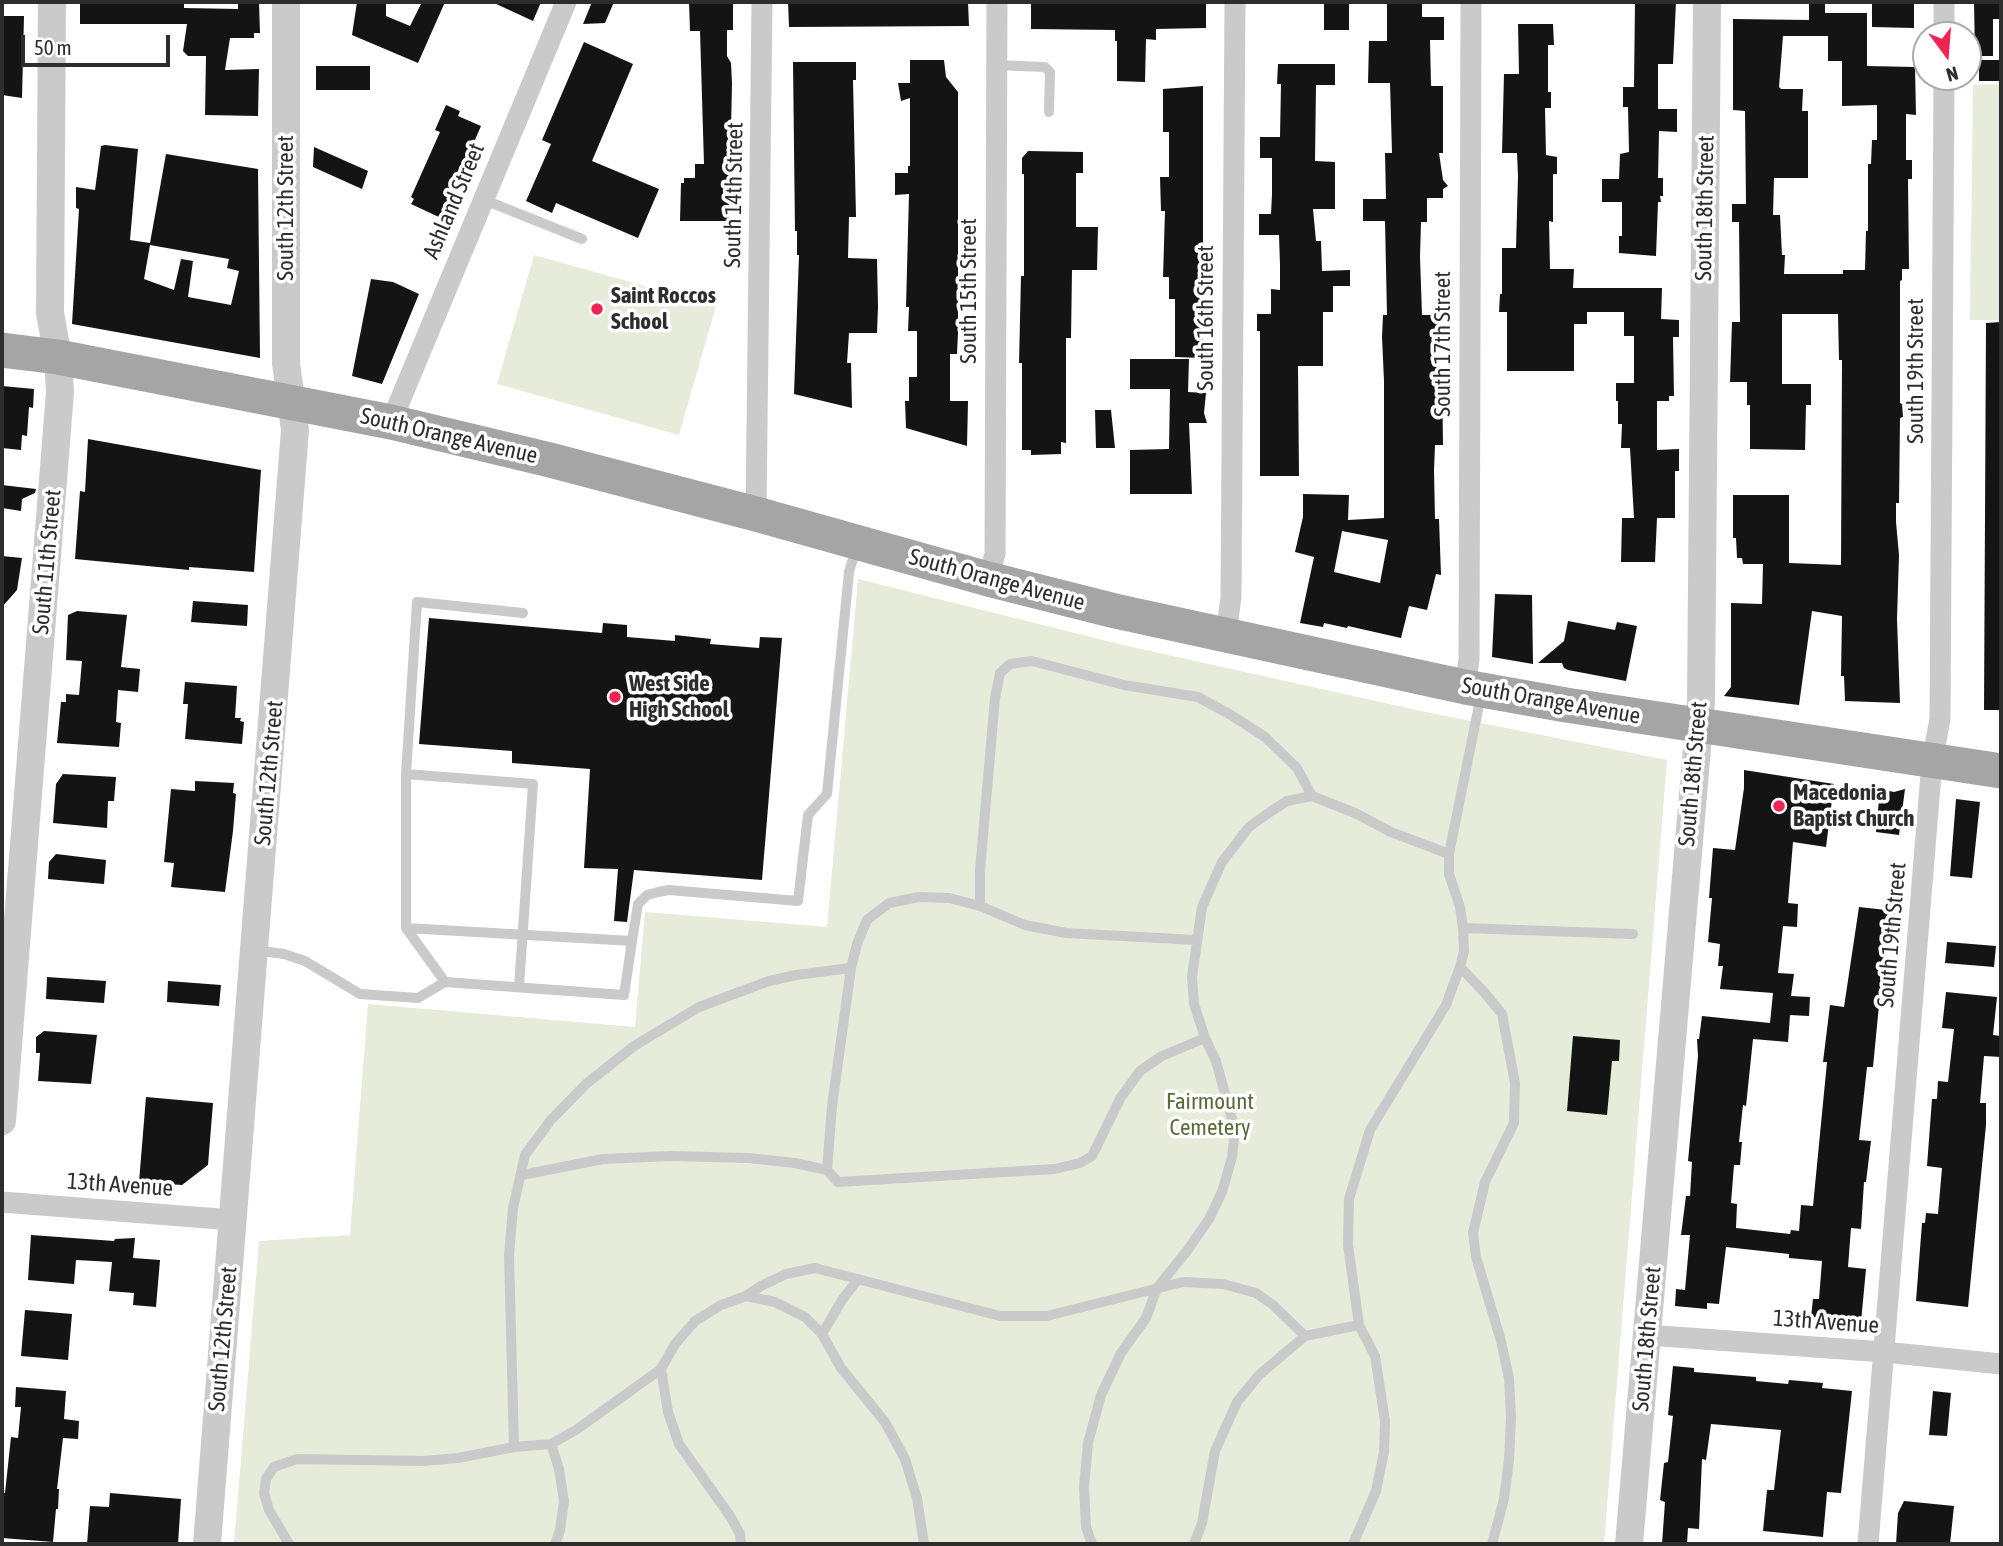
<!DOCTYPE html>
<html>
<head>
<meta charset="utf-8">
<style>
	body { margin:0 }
	#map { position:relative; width:2003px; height:1546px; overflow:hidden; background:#fff; font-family:"Asap Condensed",sans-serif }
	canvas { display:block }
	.frame { position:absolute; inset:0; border:4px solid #2d2d2d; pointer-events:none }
	.north { position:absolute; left:1912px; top:21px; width:70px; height:70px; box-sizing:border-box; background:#fff; border:2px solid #ababab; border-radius:50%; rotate:164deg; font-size:19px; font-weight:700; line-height:28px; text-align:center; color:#2d2d2d }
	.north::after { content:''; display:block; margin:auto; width:24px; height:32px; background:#f02353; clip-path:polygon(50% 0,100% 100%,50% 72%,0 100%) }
	.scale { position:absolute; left:21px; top:35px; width:149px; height:32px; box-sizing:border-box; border:4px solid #2d2d2d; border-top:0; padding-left:9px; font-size:21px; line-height:24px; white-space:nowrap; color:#2d2d2d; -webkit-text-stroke:5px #fff; paint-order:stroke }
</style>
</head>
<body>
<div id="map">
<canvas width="2003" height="1546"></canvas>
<div class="frame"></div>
<div class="north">N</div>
<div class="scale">50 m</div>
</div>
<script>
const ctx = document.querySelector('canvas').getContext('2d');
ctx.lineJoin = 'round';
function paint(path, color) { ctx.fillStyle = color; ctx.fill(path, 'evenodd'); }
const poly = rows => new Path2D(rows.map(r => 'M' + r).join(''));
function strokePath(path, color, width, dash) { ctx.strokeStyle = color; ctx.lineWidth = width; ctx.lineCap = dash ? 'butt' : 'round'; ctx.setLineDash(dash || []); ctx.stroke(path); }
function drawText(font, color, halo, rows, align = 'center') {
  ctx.font = font + ' "Asap Condensed",sans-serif'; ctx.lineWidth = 7; ctx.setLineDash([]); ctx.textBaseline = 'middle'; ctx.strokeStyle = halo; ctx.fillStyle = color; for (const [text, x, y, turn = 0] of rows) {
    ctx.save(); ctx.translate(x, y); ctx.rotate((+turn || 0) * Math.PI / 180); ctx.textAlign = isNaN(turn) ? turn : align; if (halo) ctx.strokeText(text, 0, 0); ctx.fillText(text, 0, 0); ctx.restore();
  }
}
const green = poly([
	[2001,84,2001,320,1970,320,1973,85],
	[534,255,716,306,679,435,497,384],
	[858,579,1123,645,1421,711,1667,760,1604,1544,234,1544,259,1241,350,1235,368,1004,635,1027,645,912,827,927]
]);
const building = poly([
	[80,2,184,2,184,8,238,9,238,2,259,2,260,33,254,33,254,38,230,38,225,70,259,69,258,116,205,115,206,56,188,56,183,51,187,24,80,24],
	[357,2,386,2,386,16,410,26,422,2,445,2,418,63,352,35],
	[492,2,541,2,533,21],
	[592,2,614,2,605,23,583,24],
	[689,2,733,2,733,30,727,30,727,56,731,63,732,83,729,221,680,221,681,183,684,183,684,178,695,178,695,164,704,164,700,31,690,31],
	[788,2,968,2,969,26,789,27],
	[1031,2,1206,2,1206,28,1156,29,1156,40,1146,39,1145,82,1117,81,1117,41,1115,41,1115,30,1031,29],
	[1324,2,1349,2,1349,30,1324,30],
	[1387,2,1422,2,1422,17,1444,17,1444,40,1430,40,1431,86,1443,86,1443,153,1439,153,1443,180,1448,186,1443,189,1443,198,1427,198,1427,222,1421,222,1420,257,1422,315,1438,315,1438,369,1442,369,1443,445,1435,445,1434,470,1435,519,1439,519,1441,575,1436,574,1427,610,1409,606,1401,638,1348,626,1347,628,1324,623,1323,627,1300,623,1314,557,1295,552,1303,517,1303,494,1349,495,1348,520,1384,518,1384,381,1382,337,1383,315,1387,315,1385,221,1363,221,1363,199,1386,199,1385,153,1392,153,1390,83,1368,83,1369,41,1387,41],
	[1342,531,1388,540,1380,583,1334,572],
	[1635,2,1676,2,1673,64,1658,64,1658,109,1677,109,1677,132,1659,131,1658,178,1663,178,1663,196,1660,196,1661,202,1658,202,1656,256,1619,253,1619,236,1622,236,1622,202,1602,202,1602,179,1619,179,1620,154,1629,152,1628,107,1623,107,1623,87,1634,87],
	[1809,2,1825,2,1825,13,1867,13,1867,66,1915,67,1916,115,1906,114,1906,160,1912,160,1912,179,1908,179,1909,269,1902,269,1902,280,1900,281,1900,403,1902,404,1903,417,1900,418,1899,503,1896,503,1896,522,1899,555,1897,619,1900,703,1845,701,1844,676,1841,676,1842,616,1812,611,1799,705,1724,696,1731,687,1731,603,1762,604,1763,564,1743,564,1742,558,1737,558,1736,538,1733,538,1733,495,1789,495,1789,563,1841,565,1842,360,1839,360,1838,314,1782,314,1782,384,1811,384,1811,405,1806,405,1805,450,1750,449,1750,405,1747,405,1747,382,1730,382,1732,322,1740,322,1739,222,1732,222,1732,204,1746,204,1745,111,1733,110,1733,19,1809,20],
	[1783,36,1828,36,1828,61,1842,61,1842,106,1877,105,1877,140,1872,140,1871,164,1868,164,1868,231,1866,231,1865,270,1843,270,1843,274,1784,274,1785,255,1782,255,1780,215,1773,215,1774,178,1808,178,1808,111,1802,111,1803,89,1781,89,1779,87],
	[1872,2,1914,2,1914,28,1872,27],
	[1974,2,2001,2,2001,19,1993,19,1993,56,1975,56],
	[2,16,24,16,22,98,2,95],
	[1518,24,1553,24,1554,45,1548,45,1548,92,1551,92,1551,108,1545,108,1546,155,1557,157,1557,174,1553,174,1553,222,1549,221,1550,269,1574,269,1573,288,1662,288,1661,319,1679,320,1679,337,1673,337,1674,396,1669,396,1669,401,1657,401,1657,450,1679,449,1679,471,1675,471,1675,518,1657,518,1655,562,1621,562,1622,518,1634,518,1630,448,1621,448,1622,424,1618,424,1618,401,1616,401,1616,383,1634,383,1634,336,1624,336,1624,312,1587,312,1587,324,1574,324,1574,371,1507,371,1507,312,1499,312,1500,294,1502,294,1502,248,1516,248,1518,176,1517,153,1502,153,1504,74,1519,74],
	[584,42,633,64,592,161,659,189,638,238,556,203,552,213,526,201,551,144,542,140],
	[910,60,944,60,946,77,958,92,958,333,957,354,950,354,950,401,968,401,967,446,906,428,905,401,909,401,909,377,917,377,917,331,908,331,909,307,906,307,909,194,895,195,895,173,908,173,908,166,910,166,910,98,901,101,898,83,910,83],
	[1979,60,2001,60,2001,81,1979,81],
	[793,62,856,62,856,80,853,80,856,217,849,217,848,258,877,259,878,307,877,333,849,333,847,363,851,363,852,408,794,394,799,255,797,255,797,231,795,231],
	[1278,64,1335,64,1335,85,1316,85,1315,161,1335,162,1335,209,1313,209,1316,241,1321,241,1322,271,1350,270,1350,286,1333,286,1333,312,1323,312,1323,366,1298,366,1299,476,1260,476,1260,331,1257,331,1257,314,1271,314,1271,289,1280,290,1280,265,1279,235,1259,235,1259,214,1271,214,1272,194,1272,158,1260,158,1260,137,1280,137,1281,84,1277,84],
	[316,66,370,66,370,90,316,90],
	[1203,86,1203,358,1175,357,1175,299,1169,299,1169,277,1163,277,1165,211,1161,211,1160,177,1169,177,1169,132,1163,132,1163,89],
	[446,105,460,111,458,116,481,126,441,218,411,204,414,199,411,197,440,132,435,130],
	[105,145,138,149,130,240,150,243,166,154,258,169,260,358,72,324,79,209,76,208,76,187,95,190,101,146],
	[150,245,229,259,227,268,239,271,231,305,188,297,193,261,181,259,174,290,144,279],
	[314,147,368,171,362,189,313,167],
	[1028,151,1083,152,1083,173,1076,173,1076,227,1098,227,1097,270,1072,270,1071,338,1066,338,1066,443,1061,442,1061,454,1031,455,1031,450,1022,450,1022,363,1019,363,1021,276,1024,276,1024,174,1022,174,1022,158],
	[371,279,393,282,419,294,382,384,352,376],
	[2001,322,2001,710,1984,710,1986,323],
	[1130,359,1189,359,1188,392,1206,393,1204,413,1207,423,1189,423,1192,494,1130,494,1130,450,1169,449,1170,389,1130,389],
	[2,386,34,389,33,408,29,407,27,436,22,435,21,450,2,448],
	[1095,410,1111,410,1115,448,1096,448],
	[88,439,261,470,254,572,189,567,189,570,75,559,80,491,85,492],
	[2,485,36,489,35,493,22,499,21,511,2,508],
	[2,556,22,558,17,590,2,607],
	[1495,594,1532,595,1533,664,1492,657],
	[193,601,248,605,247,626,191,622],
	[77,611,127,615,121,667,140,669,138,692,118,690,116,722,121,723,119,747,57,743,61,702,66,702,66,694,79,695,82,661,66,660,68,615],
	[429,618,602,633,603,623,627,625,627,637,675,641,675,635,711,639,710,644,759,648,760,637,782,638,762,880,634,870,627,922,614,921,618,869,584,868,590,769,512,763,512,751,419,744],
	[1568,621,1615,630,1617,622,1637,626,1626,681,1568,670,1564,668,1562,663,1538,663,1564,641],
	[185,682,237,686,235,718,241,718,240,721,244,722,242,744,185,739,188,704,183,704],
	[1744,770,1834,784,1826,847,1793,842,1788,903,1798,904,1797,927,1783,926,1778,973,1794,974,1791,996,1810,997,1809,1016,1790,1015,1788,1042,1753,1039,1746,1106,1743,1105,1739,1142,1742,1142,1740,1165,1734,1165,1731,1203,1737,1204,1736,1228,1790,1234,1791,1230,1799,1231,1801,1205,1813,1206,1827,1062,1823,1062,1830,1005,1844,1007,1859,907,1895,911,1892,934,1886,933,1873,1067,1867,1067,1859,1140,1871,1141,1866,1182,1864,1182,1861,1229,1851,1228,1848,1267,1866,1269,1861,1322,1811,1317,1813,1299,1819,1299,1822,1261,1789,1258,1789,1254,1726,1247,1719,1304,1707,1303,1707,1309,1675,1306,1676,1289,1685,1290,1690,1235,1681,1235,1686,1196,1690,1196,1692,1162,1688,1161,1698,1056,1697,1039,1699,1039,1702,1016,1770,1023,1773,993,1720,989,1723,966,1718,966,1720,944,1708,942,1712,898,1709,898,1713,848,1735,850,1744,788],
	[63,774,116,777,114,801,108,801,107,828,53,823,56,784],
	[195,781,234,783,233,793,236,794,233,831,225,892,171,887,174,863,164,862,171,789,195,791],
	[1880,789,1894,792,1905,789,1899,835,1876,832],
	[1956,799,1980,802,1972,878,1950,876],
	[56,854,106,860,104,884,48,879,49,862],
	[1947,942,1996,946,1994,967,1945,963],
	[47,977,106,981,104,1003,46,999],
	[168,981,221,985,219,1006,167,1002],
	[1946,992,1997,997,1993,1035,2001,1036,2001,1057,1984,1056,1980,1103,1986,1103,1986,1125,1968,1307,1916,1301,1922,1223,1925,1223,1926,1213,1938,1214,1942,1168,1927,1166,1932,1099,1937,1099,1938,1081,1948,1082,1954,1029,1942,1028],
	[44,1031,97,1035,91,1084,38,1081,40,1053,36,1053,36,1037],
	[1573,1036,1620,1040,1619,1061,1612,1061,1607,1115,1567,1111],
	[146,1097,213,1103,208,1165,182,1185,139,1182],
	[31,1235,114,1241,115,1239,135,1238,133,1258,160,1260,156,1307,133,1305,134,1293,109,1291,112,1262,76,1260,74,1284,28,1280],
	[25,1310,72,1314,68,1360,21,1356],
	[1673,1366,1694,1368,1694,1372,1756,1377,1756,1381,1788,1384,1789,1380,1823,1383,1822,1388,1852,1391,1841,1493,1827,1492,1823,1537,1763,1531,1767,1490,1774,1490,1781,1430,1711,1424,1706,1460,1702,1459,1699,1529,1688,1528,1687,1544,1662,1544,1665,1502,1660,1500,1664,1463,1668,1462,1673,1416,1668,1415],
	[16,1387,66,1391,64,1419,79,1421,78,1439,63,1438,57,1489,59,1489,58,1509,56,1509,53,1542,2,1538,2,1493,5,1493,11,1437,18,1438,21,1407,15,1407],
	[1933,1391,1951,1393,1947,1436,1929,1435],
	[110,1493,181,1499,178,1544,87,1544,90,1506,109,1507],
	[1904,1501,1954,1506,1950,1544,1896,1544,1898,1513]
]);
const service = poly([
	[995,65,1045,67,1050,72,1049,112],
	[482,199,582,239],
	[406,774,533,784,519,987],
	[980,906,980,870,995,698,1000,673,1010,664,1032,661,1124,685,1198,697,1231,715,1265,737,1297,768,1312,796],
	[406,928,632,941,638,904,647,895,658,892,669,890,798,901,808,815,827,794,849,572,856,549],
	[1463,928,1633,934],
	[255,950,284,954,305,961,360,994,418,998,445,982,624,995,632,941],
	[1460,967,1484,992,1502,1014,1515,1083,1514,1123,1485,1182,1473,1233,1476,1257,1501,1341,1509,1378,1511,1417,1509,1460,1504,1499,1492,1544],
	[445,982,406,928,406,774,417,602,523,613],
	[827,1170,832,1106,851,968,857,944,867,920,889,903,919,897,949,898,980,906,1025,925,1066,933,1196,940],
	[522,1175,603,1159,671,1156,748,1158,795,1163,827,1170,838,1182,1055,1169,1080,1163,1092,1156,1121,1097,1140,1071,1162,1056,1205,1038],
	[746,1296,775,1302,805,1317,822,1334,842,1300,858,1279],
	[822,1334,841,1368,885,1422,905,1459,917,1498,924,1544],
	[661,1369,668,1412,679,1444,730,1516,740,1534,741,1544],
	[551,1444,559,1469,564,1501,560,1530,555,1544],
	[514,1447,509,1255,513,1208,525,1155,550,1121,586,1084,634,1046,699,1007,769,981,796,975,851,968],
	[289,1544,269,1510,264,1493,266,1479,274,1467,297,1459,423,1461,458,1458,514,1447,551,1444,576,1430,661,1369,675,1344,695,1321,721,1305,746,1296,761,1286,786,1274,815,1268,1000,1316,1047,1316,1183,1282,1223,1284,1256,1293,1273,1305,1305,1336],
	[1092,1544,1086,1527,1084,1487,1088,1443,1101,1395,1121,1353,1146,1318,1157,1288,1187,1251,1209,1219,1222,1192,1232,1157,1235,1130,1216,1061,1205,1038,1194,1004,1192,977,1202,907,1222,862,1249,827,1270,812,1287,801,1312,796,1355,813,1391,832,1449,854],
	[1194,1544,1202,1523,1215,1451,1237,1402,1259,1375,1305,1336,1359,1325],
	[1353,1544,1376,1491,1384,1452,1385,1421,1375,1356,1359,1325,1348,1245,1349,1199,1370,1130,1446,1005,1460,967,1464,951,1463,928,1460,907,1449,874,1449,854,1481,695]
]);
const minor = poly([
	[1944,35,1944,2],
	[391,422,566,2],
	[756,514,762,2],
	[988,579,995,554,997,2],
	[1226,635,1231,597,1235,2],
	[1465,687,1469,659,1471,2],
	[2,1202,233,1220],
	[1647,1335,1884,1352,2001,1364],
	[1868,1544,1932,762,1940,719,1944,77]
]);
const tertiary = poly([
	[2,1121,60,392,58,357,50,313,52,2],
	[207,1544,295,430,286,363,286,2],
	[1629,1544,1701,701,1707,2]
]);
const primary = poly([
	[2,350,58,357,391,422,550,460,756,514,988,579,1115,611,1465,687,1566,705,2001,771]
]);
const markers = [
	[597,309,7,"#f02353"],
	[615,697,7,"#f02353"],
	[1779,806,7,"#f02353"]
];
const streetNames = [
	["South 14th Street",734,195,-89],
	["Ashland Street",454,201,-67],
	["South 12th Street",286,208,-90],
	["South 18th Street",1705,208,-89],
	["South 15th Street",969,291,-90],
	["South 16th Street",1206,318,-90],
	["South 17th Street",1443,344,-90],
	["South 19th Street",1916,371,-90],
	["South Orange Avenue",449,436,13],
	["South 11th Street",47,562,-85],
	["South Orange Avenue",997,580,15],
	["South Orange Avenue",1551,701,10],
	["South 12th Street",269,773,-85],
	["South 18th Street",1693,774,-85],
	["South 19th Street",1892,935,-85],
	["13th Avenue",120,1185,4],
	["13th Avenue",1826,1322,4],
	["South 12th Street",223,1339,-85],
	["South 18th Street",1647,1339,-85]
];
const poiNames = [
	["Saint Roccos",611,296],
	["School",611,322],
	["West Side",629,684],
	["High School",629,710],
	["Macedonia",1793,793],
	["Baptist Church",1793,819]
];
const parkNames = [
	["Fairmount",1210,1102],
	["Cemetery",1210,1128]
];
paint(green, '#e6ecd9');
paint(building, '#141414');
strokePath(service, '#cacaca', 10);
strokePath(minor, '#cacaca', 21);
strokePath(tertiary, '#cacaca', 28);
strokePath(primary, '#a5a5a5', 35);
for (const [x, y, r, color] of markers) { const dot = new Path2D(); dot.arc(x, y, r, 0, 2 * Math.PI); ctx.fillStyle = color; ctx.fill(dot); strokePath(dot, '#fff', 2.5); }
drawText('23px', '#2d2d2d', '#fff', streetNames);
drawText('bold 23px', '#2d2d2d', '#fff', poiNames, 'left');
drawText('23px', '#586b38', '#fff', parkNames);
</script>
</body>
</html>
